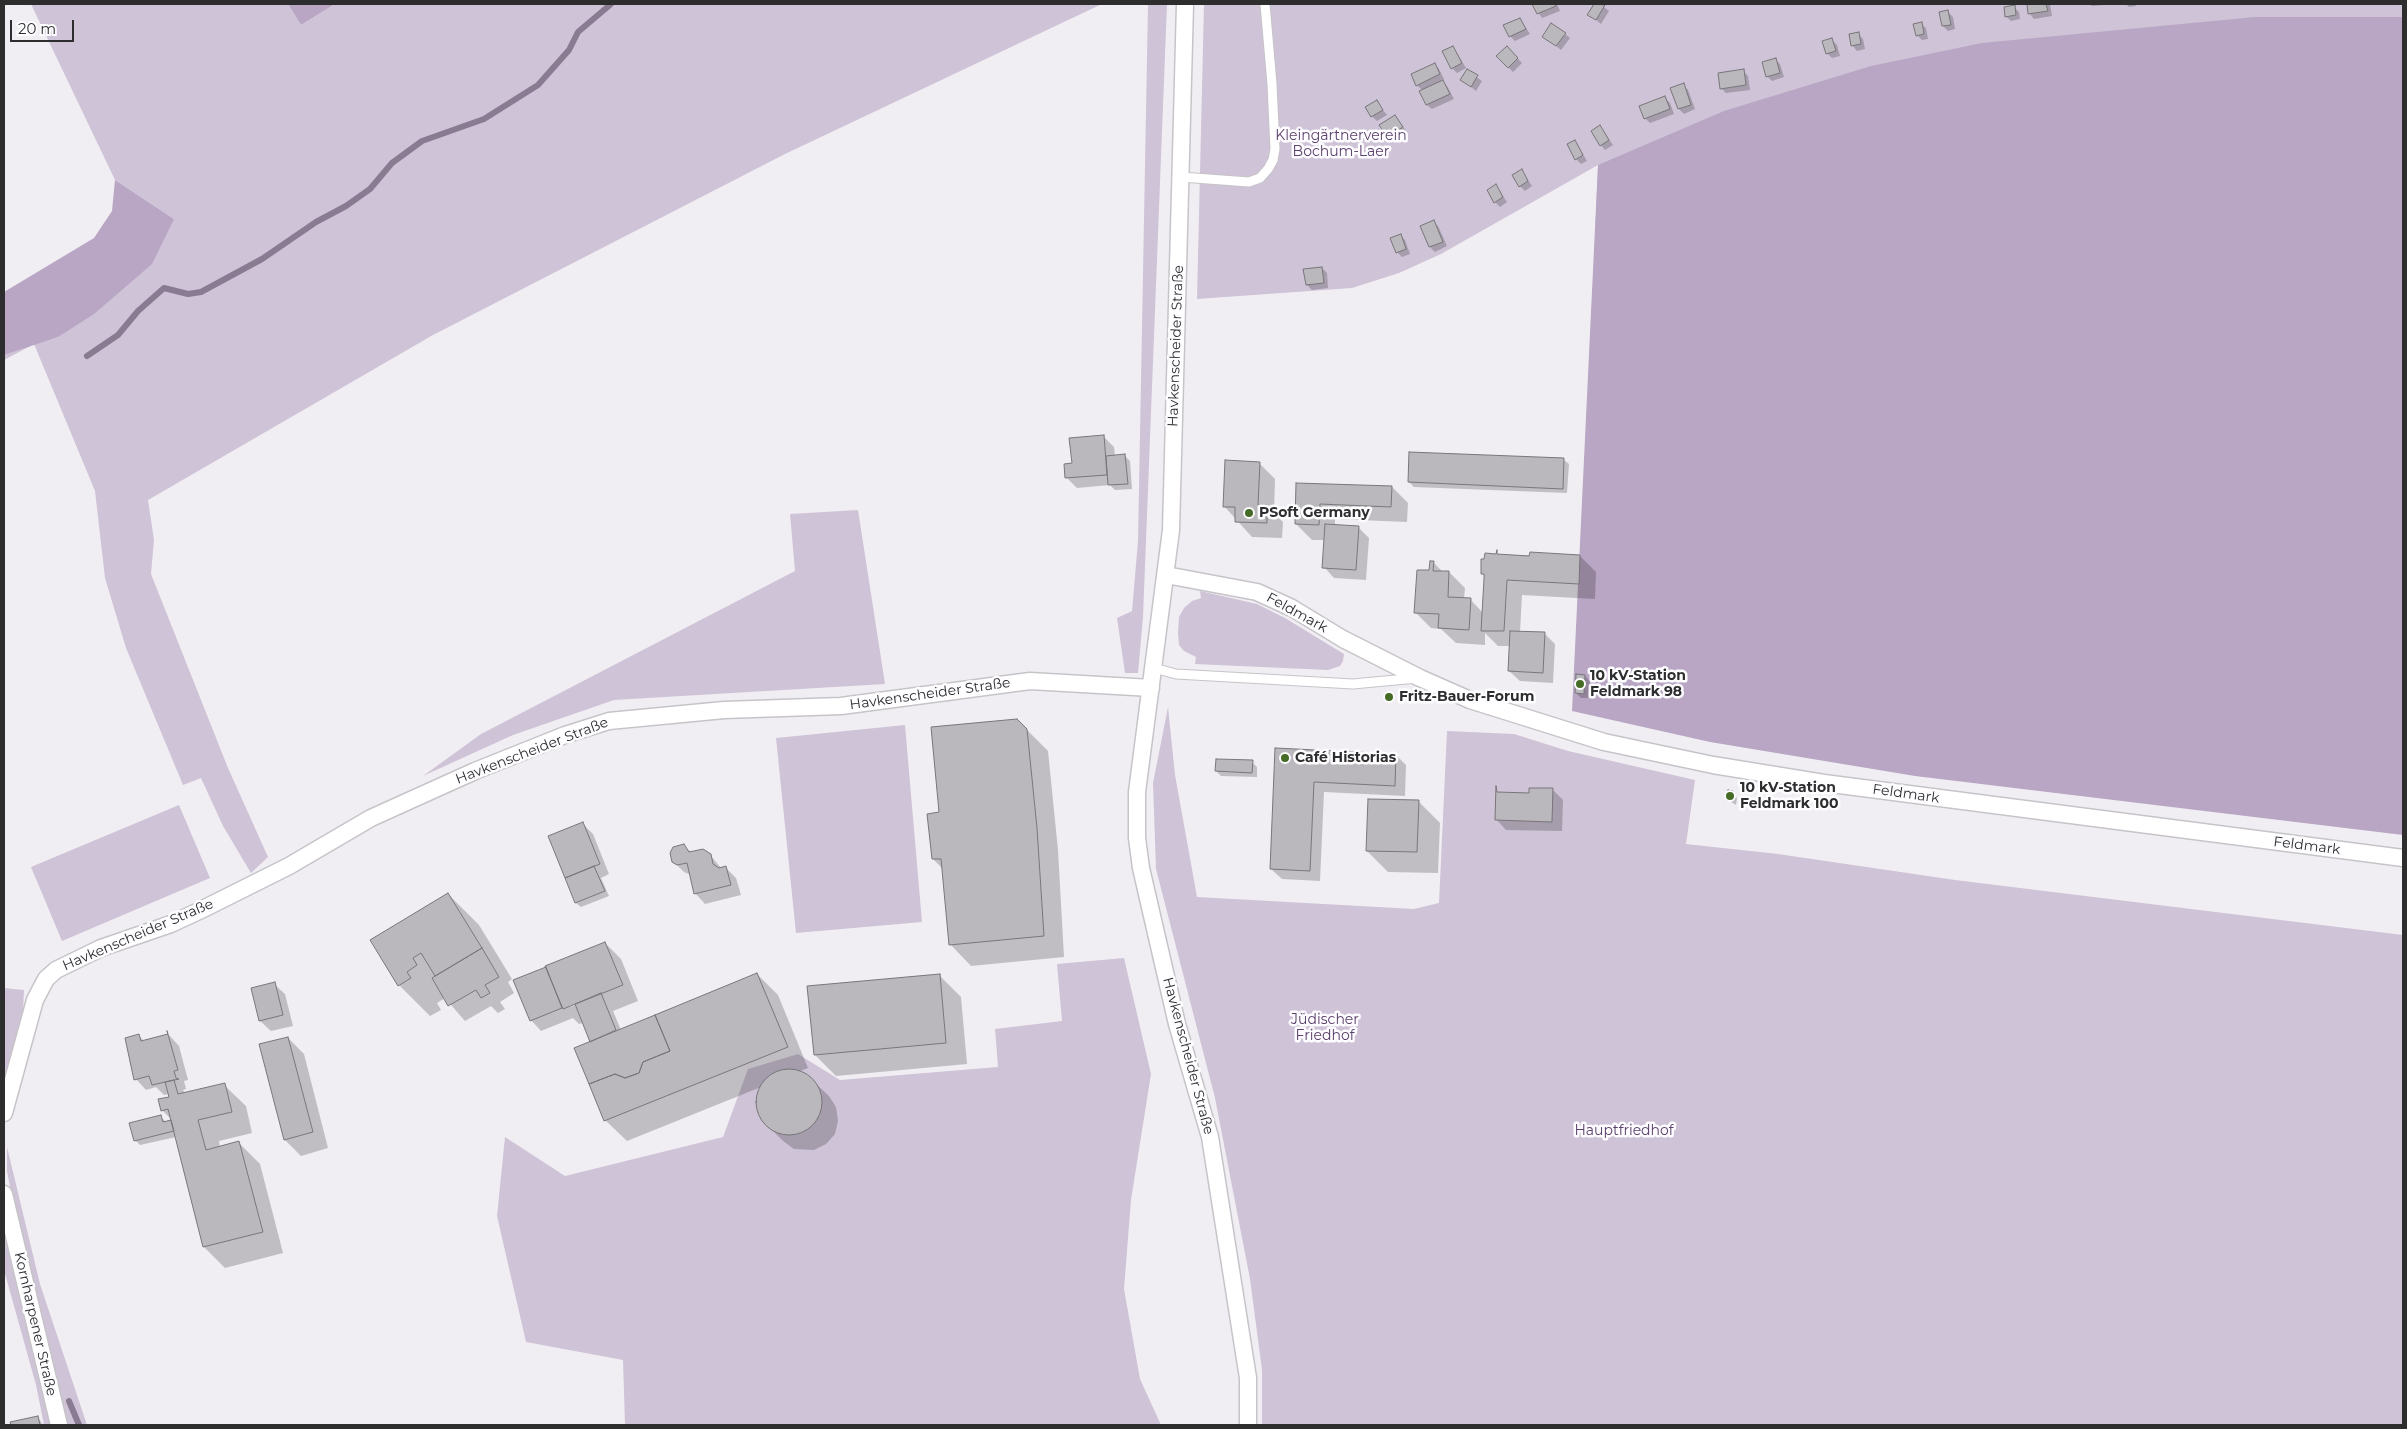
<!DOCTYPE html>
<html>
<head>
<meta charset="utf-8">
<style>
	body { margin:0 }
	#map { position:relative; width:2407px; height:1429px; overflow:hidden; background:#f1eef3; font-family:Montserrat,sans-serif }
	canvas { display:block }
	.frame { position:absolute; inset:0; border:5px solid #2e2d2e; pointer-events:none }
	.scale { position:absolute; left:10px; top:20px; width:64px; height:22px; box-sizing:border-box; border:2px solid #2e2d2e; border-top:0; padding-left:6px; font-size:15px; line-height:18px; white-space:nowrap; color:#2e2d2e; -webkit-text-stroke:4px #fdfcff; paint-order:stroke }
</style>
</head>
<body>
<div id="map">
<canvas width="2407" height="1429"></canvas>
<div class="frame"></div>
<div class="scale">20 m</div>
</div>
<script>
const ctx = document.querySelector('canvas').getContext('2d');
ctx.lineJoin = 'round';
function paint(path, color) { ctx.fillStyle = color; ctx.fill(path, 'evenodd'); }
const poly = rows => new Path2D(rows.map(r => 'M' + r).join(''));
function strokePath(path, color, width, dash) { ctx.strokeStyle = color; ctx.lineWidth = width; ctx.lineCap = dash ? 'butt' : 'round'; ctx.setLineDash(dash || []); ctx.stroke(path); }
function drawText(font, color, halo, rows, align = 'center') {
  ctx.font = font + ' Montserrat,sans-serif'; ctx.lineWidth = 5; ctx.setLineDash([]); ctx.textBaseline = 'middle'; ctx.strokeStyle = halo; ctx.fillStyle = color; for (const [text, x, y, turn = 0] of rows) {
    ctx.save(); ctx.translate(x, y); ctx.rotate((+turn || 0) * Math.PI / 180); ctx.textAlign = isNaN(turn) ? turn : align; if (halo) ctx.strokeText(text, 0, 0); ctx.fillText(text, 0, 0); ctx.restore();
  }
}
const green = poly([
	[31,4,288,4,301,25,335,4,1102,4,785,154,433,335,148,500,154,540,151,574,228,768,268,857,251,873,223,826,201,778,183,785,126,648,105,578,95,491,34,344,4,360,4,355,34,344,58,337,174,219,115,180],
	[1148,4,1167,4,1143,617,1138,673,1125,673,1117,618,1132,611,1138,541],
	[1204,4,2403,4,2403,834,1585,474,1598,165,1441,254,1399,273,1352,288,1197,299],
	[858,510,885,684,614,700,513,735,423,776,481,734,795,571,790,514],
	[1200,591,1257,604,1285,618,1344,654,1343,661,1340,666,1328,670,1195,664,1196,657,1184,651,1179,645,1178,633,1179,617,1184,608,1192,601,1201,598],
	[1168,707,1175,775,1197,897,1414,909,1439,903,1447,731,1514,734,1568,751,1695,780,1686,844,1778,854,1955,880,2403,935,2403,1425,1262,1425,1262,1370,1250,1279,1215,1098,1156,869,1153,783],
	[905,725,922,922,796,933,776,738],
	[179,805,210,878,62,941,31,867],
	[1124,958,1151,1074,1131,1200,1124,1289,1140,1379,1161,1425,625,1425,623,1360,526,1342,497,1216,505,1137,565,1176,723,1137,748,1069,798,1054,840,1080,998,1067,995,1029,1062,1021,1057,964],
	[4,988,24,990,23,1011,4,1087],
	[7,1147,40,1284,87,1425,44,1425,36,1385,4,1270,4,1232,7,1248,21,1245,7,1171]
]);
const forest = poly([
	[288,4,335,4,301,25],
	[2255,17,2403,17,2403,835,1915,776,1710,742,1572,711,1598,165,1724,111,1871,66,1982,43],
	[115,180,174,219,152,264,94,314,58,337,4,355,4,292,94,238,112,211]
]);
const shadow = poly([
	[1533,4,1557,4,1560,11,1542,18],
	[1596,4,1600,4,1609,11,1601,24,1589,14],
	[2028,4,2050,4,2052,16,2034,19,2030,14],
	[2090,4,2105,4,2105,5,2092,6],
	[2126,4,2135,4,2136,6,2129,7],
	[2014,7,2019,12,2020,19,2011,21,2006,16],
	[1948,12,1953,17,1955,29,1948,31,1943,26],
	[1520,19,1530,34,1515,41,1510,36],
	[1921,24,1926,28,1928,39,1922,40,1917,35],
	[1565,34,1570,38,1561,50,1544,36],
	[1858,34,1863,39,1865,49,1857,51,1853,46,1850,35],
	[1832,40,1837,45,1840,56,1832,58,1827,53],
	[1453,47,1466,68,1457,73,1452,68],
	[1507,47,1522,63,1513,72,1498,56],
	[1775,59,1780,64,1784,77,1772,81,1767,76],
	[1434,64,1439,69,1444,79,1441,80,1447,86,1454,99,1432,109,1427,105,1421,92,1423,91,1417,85],
	[1468,71,1482,81,1476,91,1462,80],
	[1743,71,1748,76,1750,90,1726,93,1721,88],
	[1683,85,1688,90,1695,109,1684,114,1679,109],
	[1665,98,1670,103,1674,114,1650,123,1645,118],
	[1376,101,1387,115,1377,121,1372,116],
	[1395,116,1407,132,1393,141,1381,125],
	[1600,126,1613,145,1605,150,1601,145],
	[1575,141,1587,161,1581,164,1576,159],
	[1522,171,1532,186,1525,191,1520,186],
	[1496,186,1507,202,1500,207,1495,202],
	[1433,222,1438,226,1447,246,1435,252,1430,247,1421,227],
	[1400,235,1405,240,1410,254,1402,257,1397,252],
	[1322,268,1327,273,1328,288,1312,290,1307,285],
	[1103,436,1114,447,1115,456,1125,456,1130,461,1132,489,1115,490,1110,485,1077,488,1067,478,1073,464],
	[1564,460,1569,464,1567,493,1414,487,1409,482],
	[1259,463,1275,479,1274,513,1283,522,1282,538,1252,537,1224,506],
	[1297,484,1392,487,1408,503,1407,522,1335,519,1335,526,1358,527,1369,538,1366,580,1334,578,1324,567,1325,540,1312,540,1296,524],
	[1486,555,1580,556,1596,572,1595,599,1522,595,1520,632,1544,633,1555,644,1553,683,1520,681,1509,671,1510,646,1498,646,1485,633,1485,645,1456,643,1441,629,1431,628,1415,612,1433,562,1443,572,1449,572,1465,588,1464,599,1470,599,1483,613,1485,576,1482,573],
	[1585,676,1590,681,1588,698,1581,698,1576,693],
	[1017,720,1048,751,1058,850,1064,957,971,966,950,944,943,869,933,859,941,813],
	[1277,749,1396,755,1406,765,1405,796,1324,792,1320,881,1282,879,1271,869],
	[1252,762,1257,767,1257,777,1221,776,1216,771],
	[1553,790,1563,800,1562,831,1506,830,1496,819,1530,794],
	[1732,793,1737,798,1736,805,1728,800],
	[1418,801,1440,823,1438,873,1388,872,1367,851],
	[582,823,593,834,609,874,601,878,609,896,581,907,576,903,549,837],
	[684,846,692,853,710,855,722,869,726,868,736,878,741,895,705,904,695,893,691,875,684,872,673,861],
	[448,894,479,925,512,979,508,982,514,993,500,1002,505,1009,498,1013,491,1006,465,1021,445,998,437,1003,441,1010,430,1016,399,985,372,940],
	[605,943,621,959,638,1001,613,1011,621,1030,757,974,778,995,808,1068,800,1071,812,1080,829,1096,836,1107,838,1121,835,1134,826,1144,814,1150,794,1149,783,1141,767,1125,759,1113,757,1100,761,1087,627,1141,605,1120,591,1043,583,1023,579,1024,573,1018,541,1031,531,1020,515,981],
	[581,1003,570,1007,570,1005],
	[940,976,961,997,967,1064,836,1076,815,1055],
	[274,984,285,994,293,1026,271,1031,260,1021],
	[169,1035,179,1046,188,1080,184,1081,186,1089,183,1090,186,1094,224,1085,246,1106,252,1133,219,1141,220,1148,239,1143,260,1164,283,1253,225,1268,204,1247,176,1137,140,1145,135,1140,161,1117,166,1122,173,1121,162,1110,170,1098,169,1094,164,1095,156,1087,146,1090,136,1079,139,1036,144,1041],
	[288,1038,304,1054,328,1148,301,1156,285,1140],
	[38,1417,43,1425,12,1425,12,1423]
]);
const stream = poly([
	[87,356,118,335,138,311,164,288,188,294,201,292,262,259,316,222,346,206,370,189,392,163,422,141,484,119,538,85,569,50,578,32,611,4],
	[69,1401,79,1425]
]);
const building = poly([
	[1532,4,1555,4,1556,6,1537,14,1532,4],
	[1594,4,1605,5,1596,20,1587,15,1594,4],
	[2027,4,2046,4,2048,11,2028,14,2027,4],
	[2015,5,2016,15,2005,17,2004,7,2015,5],
	[1948,10,1951,25,1942,26,1939,12,1948,10],
	[1520,18,1526,29,1509,37,1503,25,1520,18],
	[1922,22,1924,34,1916,36,1913,24,1922,22],
	[1551,23,1566,33,1556,46,1542,37,1551,23],
	[1859,32,1861,44,1851,46,1849,34,1859,32],
	[1832,38,1836,51,1826,54,1822,41,1832,38],
	[1453,46,1462,63,1451,69,1442,51,1453,46],
	[1507,46,1518,58,1508,68,1496,56,1507,46],
	[1776,58,1780,73,1766,77,1762,62,1776,58],
	[1435,63,1440,74,1416,86,1411,74,1435,63],
	[1467,69,1478,75,1471,87,1460,80,1467,69],
	[1744,69,1746,85,1720,89,1718,73,1744,69],
	[1443,80,1450,94,1426,105,1419,91,1443,80],
	[1684,83,1691,105,1678,109,1670,88,1684,83],
	[1665,96,1670,109,1644,119,1639,106,1665,96],
	[1377,100,1383,110,1371,117,1365,107,1377,100],
	[1395,115,1403,127,1387,137,1379,125,1395,115],
	[1600,125,1609,140,1600,146,1591,131,1600,125],
	[1575,140,1583,155,1575,160,1567,144,1575,140],
	[1522,169,1528,181,1519,187,1512,175,1522,169],
	[1496,184,1503,197,1494,203,1487,190,1496,184],
	[1434,220,1443,242,1429,247,1420,226,1434,220],
	[1401,234,1406,249,1396,253,1390,238,1401,234],
	[1322,267,1324,283,1306,285,1303,269,1322,267],
	[1104,435,1107,475,1065,478,1064,464,1072,463,1069,438,1104,435],
	[1409,452,1564,458,1563,489,1408,482,1409,452],
	[1125,454,1128,484,1108,485,1106,456,1125,454],
	[1225,460,1260,462,1258,505,1267,505,1267,523,1235,522,1235,507,1223,507,1225,460],
	[1296,483,1392,486,1391,507,1320,504,1319,525,1295,524,1296,483],
	[1325,524,1359,526,1356,570,1322,568,1325,524],
	[1497,550,1497,554,1529,556,1530,552,1580,555,1579,584,1507,580,1504,631,1481,631,1484,579,1484,574,1481,574,1481,559,1484,559,1485,553,1496,554,1497,550],
	[1430,561,1434,561,1433,571,1449,571,1448,597,1471,598,1469,630,1438,628,1439,614,1414,613,1417,570,1429,570,1430,561],
	[1510,631,1545,632,1543,673,1508,671,1510,631],
	[1576,674,1585,675,1584,694,1575,693,1576,674],
	[1017,719,1027,729,1037,828,1044,936,949,945,941,859,932,859,927,814,939,812,931,727,1017,719],
	[1275,748,1396,754,1395,786,1314,782,1310,871,1270,869,1275,748],
	[1216,759,1253,760,1252,773,1215,771,1216,759],
	[1496,786,1497,792,1529,793,1529,788,1553,788,1552,822,1495,820,1496,786],
	[1728,790,1733,791,1731,801,1726,800,1728,790],
	[1368,799,1419,800,1417,852,1366,851,1368,799],
	[583,822,600,864,565,878,548,836,583,822],
	[684,844,689,852,703,849,711,854,713,864,719,868,726,866,731,885,694,894,687,863,677,865,672,862,670,853,673,847,684,844],
	[594,866,605,891,575,903,565,878,594,866],
	[448,893,482,948,435,976,421,953,413,958,417,965,407,972,411,978,398,986,370,940,448,893],
	[605,942,623,985,563,1009,545,966,605,942],
	[482,948,499,977,485,985,490,993,481,998,476,990,448,1006,432,978,482,948],
	[546,967,562,1008,530,1021,513,980,546,967],
	[757,973,788,1047,604,1121,589,1084,615,1074,625,1078,639,1073,643,1062,670,1051,655,1015,757,973],
	[940,974,946,1043,814,1055,807,986,940,974],
	[275,982,283,1015,259,1021,251,988,275,982],
	[601,993,616,1030,590,1042,575,1004,601,993],
	[655,1015,670,1051,643,1062,639,1073,625,1078,615,1074,589,1084,574,1048,655,1015],
	[167,1031,178,1070,174,1071,176,1078,179,1079,152,1085,149,1076,134,1080,125,1038,139,1034,141,1041,168,1034,167,1031],
	[288,1037,313,1132,284,1140,259,1044,288,1037],
	'756 1102a33 33 0 1 1 66 0a33 33 0 1 1-66 0Z',
	[174,1080,178,1094,225,1083,232,1112,198,1120,206,1150,239,1141,263,1232,203,1247,168,1109,161,1111,158,1099,169,1097,165,1082,174,1080],
	[161,1115,163,1122,171,1120,174,1131,134,1141,129,1123,161,1115],
	[38,1416,40,1425,11,1425,10,1422,38,1416]
]);
const lane = poly([
	[1181,177,1249,182,1260,178,1268,169,1273,160,1275,149,1272,84,1265,4],
	[1154,668,1176,674,1353,684,1417,678]
]);
const street = poly([
	[1185,4,1171,530,1137,792,1137,838,1141,868,1177,1024,1210,1137,1248,1378,1248,1425],
	[1166,575,1257,592,1292,608,1343,639,1420,678,1470,700,1604,742,1713,765,1824,783,2403,858],
	[4,1113,35,1000,46,979,56,970,101,948,171,924,199,911,289,866,371,818,475,771,565,735,609,721,724,710,841,706,1030,681,1151,688],
	[4,1194,59,1425]
]);
const markers = [
	[1249,513,5,"#466b24"],
	[1580,684,5,"#466b24"],
	[1389,697,5,"#466b24"],
	[1285,758,5,"#466b24"],
	[1730,796,5,"#466b24"]
];
const parkNames = [
	["Kleingärtnerverein",1341,136],
	["Bochum-Laer",1341,152],
	["Jüdischer",1325,1020],
	["Friedhof",1325,1036],
	["Hauptfriedhof",1624,1131]
];
const streetNames = [
	["Havkenscheider Straße",1176,346,-88],
	["Feldmark",1297,613,29],
	["Havkenscheider Straße",930,694,-8],
	["Havkenscheider Straße",532,751,-21],
	["Feldmark",1906,794,8],
	["Feldmark",2307,846,7],
	["Havkenscheider Straße",138,935,-23],
	["Havkenscheider Straße",1188,1056,75],
	["Kornharpener Straße",35,1324,77]
];
const poiNames = [
	["PSoft Germany",1259,513],
	["10 kV-Station",1590,676],
	["Feldmark 98",1590,692],
	["Fritz-Bauer-Forum",1399,697],
	["Café Historias",1295,758],
	["10 kV-Station",1740,788],
	["Feldmark 100",1740,804]
];
paint(green, '#cfc3d7');
paint(forest, '#b8a6c4');
paint(shadow, '#0003');
strokePath(stream, '#897b91', 6);
paint(building, '#bbb8bd');
strokePath(building, '#78767a', 1);
strokePath(lane, '#c7c4c9', 11);
strokePath(street, '#c7c4c9', 19);
strokePath(lane, '#fff', 9);
strokePath(street, '#fff', 16);
for (const [x, y, r, color] of markers) { const dot = new Path2D(); dot.arc(x, y, r, 0, 2 * Math.PI); ctx.fillStyle = color; ctx.fill(dot); strokePath(dot, '#fdfcff', 2); }
drawText('14px', '#5c406c', '#fdfcff', parkNames);
drawText('14px', '#2e2d2e', '#fdfcff', streetNames);
drawText('bold 14px', '#2e2d2e', '#fdfcff', poiNames, 'left');
</script>
</body>
</html>
